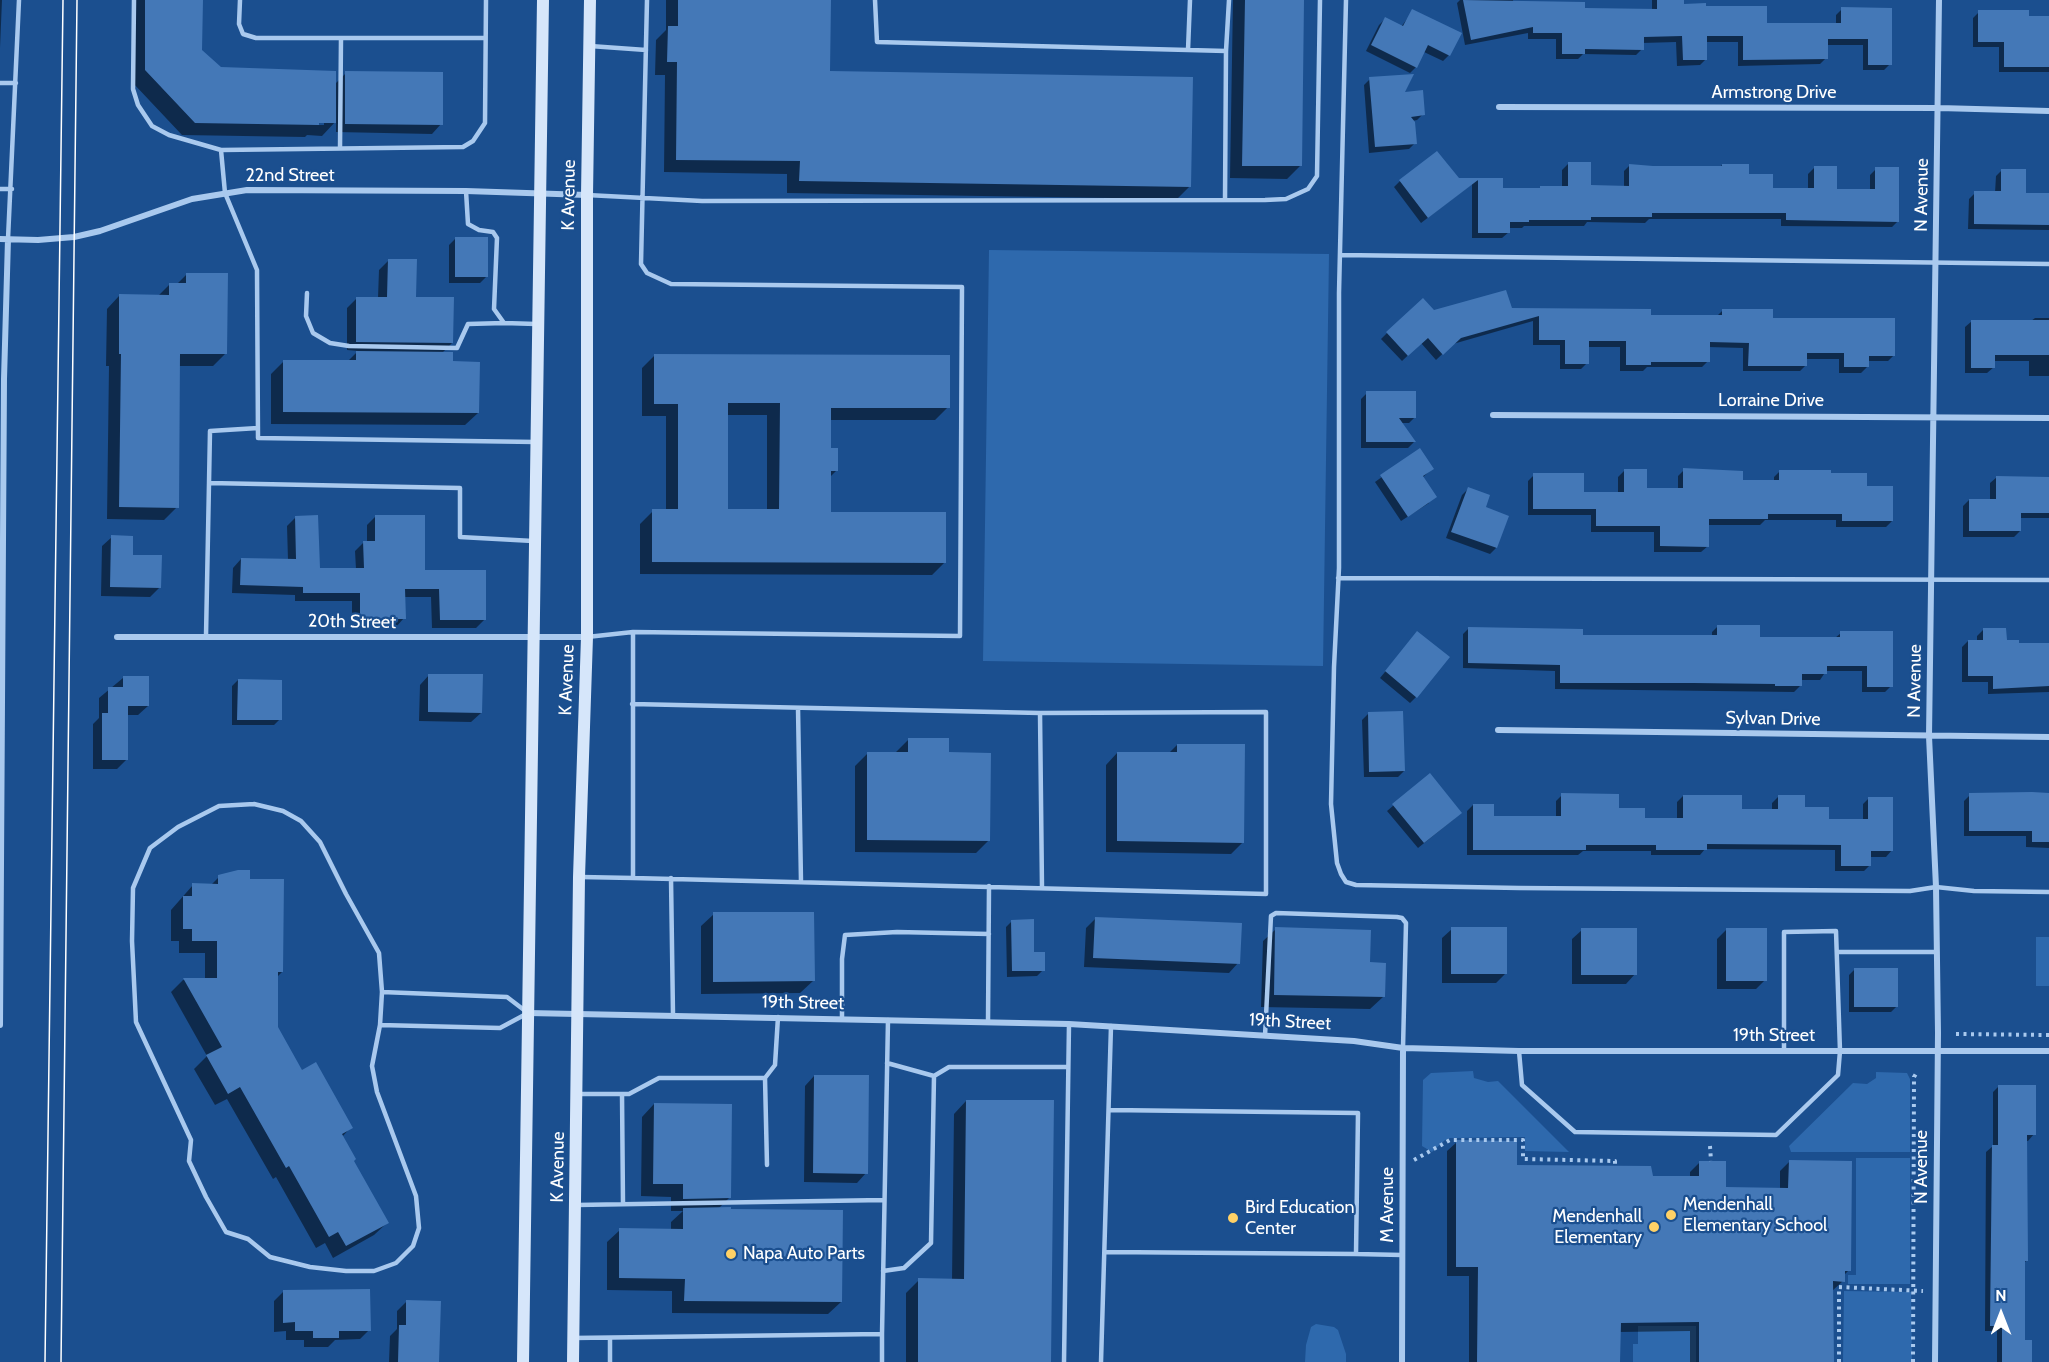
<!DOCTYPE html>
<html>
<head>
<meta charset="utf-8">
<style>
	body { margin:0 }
	#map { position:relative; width:2049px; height:1362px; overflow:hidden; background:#1b4f8f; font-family:Cabin,sans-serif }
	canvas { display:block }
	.north { position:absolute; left:1971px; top:1284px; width:60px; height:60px; -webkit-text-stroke:4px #1b4f8f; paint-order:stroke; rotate:0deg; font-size:16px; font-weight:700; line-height:24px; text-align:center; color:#fff }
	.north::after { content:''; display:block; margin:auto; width:21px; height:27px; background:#fff; clip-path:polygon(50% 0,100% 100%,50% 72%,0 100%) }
</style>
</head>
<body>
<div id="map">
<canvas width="2049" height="1362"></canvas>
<div class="north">N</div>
</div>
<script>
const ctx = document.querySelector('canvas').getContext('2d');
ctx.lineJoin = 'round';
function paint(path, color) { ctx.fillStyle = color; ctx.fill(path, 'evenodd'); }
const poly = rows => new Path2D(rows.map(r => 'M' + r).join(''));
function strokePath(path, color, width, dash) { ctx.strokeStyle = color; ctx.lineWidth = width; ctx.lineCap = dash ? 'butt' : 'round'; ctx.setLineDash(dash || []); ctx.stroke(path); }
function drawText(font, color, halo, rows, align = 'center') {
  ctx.font = font + ' Cabin,sans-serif'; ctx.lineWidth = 4.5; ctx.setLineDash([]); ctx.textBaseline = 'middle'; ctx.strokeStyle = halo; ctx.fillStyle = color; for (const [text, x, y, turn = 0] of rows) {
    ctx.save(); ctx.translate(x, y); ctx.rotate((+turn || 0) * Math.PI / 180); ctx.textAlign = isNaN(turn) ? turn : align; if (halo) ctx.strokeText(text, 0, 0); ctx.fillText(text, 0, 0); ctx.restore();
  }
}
const green = poly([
	[989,250,1329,254,1323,666,983,661],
	[2036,937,2049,937,2049,986,2036,986],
	[1473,1071,1474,1078,1488,1082,1498,1081,1569,1152,1525,1151,1525,1137,1450,1138,1445,1140,1432,1152,1422,1146,1423,1080,1431,1073],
	[1876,1072,1907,1073,1910,1079,1910,1152,1791,1152,1789,1146,1853,1083,1867,1084,1876,1078],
	[1856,1158,1910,1158,1910,1284,1848,1284,1848,1275,1856,1275],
	[1844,1291,1911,1292,1912,1362,1843,1362],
	[1316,1324,1334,1327,1338,1330,1346,1354,1346,1362,1305,1362,1306,1345,1311,1327],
	[1638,1326,1696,1326,1696,1362,1633,1362,1633,1344,1638,1344]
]);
const shadow = poly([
	[0,0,2,0,0,48],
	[133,0,202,0,201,50,220,69,335,84,346,73,441,124,432,134,336,132,336,121,322,136,307,135,305,137,182,135,133,83],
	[324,122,324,125,312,125],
	[666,0,829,0,828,73,1190,186,1177,199,787,193,787,174,664,172,665,75,655,75,656,40,666,30],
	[1233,0,1302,0,1300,166,1287,179,1230,178],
	[1460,0,1513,0,1514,4,1584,9,1652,10,1652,0,1682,0,1682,5,1705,7,1766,24,1836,24,1836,15,1842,9,1890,64,1884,70,1863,70,1863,45,1826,45,1826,58,1820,64,1738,66,1738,42,1705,42,1706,59,1700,65,1677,66,1676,42,1642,43,1642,49,1636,55,1583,54,1578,59,1556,59,1556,39,1528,39,1528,33,1465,45,1457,3],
	[1413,11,1449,55,1443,61,1424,52,1416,67,1410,73,1366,51,1379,25,1385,19,1401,27],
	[1979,12,2028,18,2049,18,2049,72,1999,72,1999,47,1973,47,1973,18],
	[1370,79,1423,114,1417,120,1412,121,1415,143,1409,149,1369,153,1364,85],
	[1568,164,1590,186,1624,187,1624,171,1630,165,1653,167,1720,167,1722,165,1747,176,1771,190,1808,190,1808,174,1814,168,1835,191,1870,191,1870,175,1876,169,1898,221,1892,227,1781,226,1781,219,1649,219,1645,223,1587,222,1584,226,1524,226,1522,228,1509,228,1509,232,1502,238,1472,238,1472,184,1421,223,1394,187,1400,181,1501,180,1501,190,1562,187,1562,170],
	[2002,170,2024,195,2049,195,2049,230,1968,229,1969,199,1975,193,1995,193,1996,176],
	[455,239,486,277,480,283,449,283,449,245],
	[388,261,415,299,452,343,441,354,452,363,478,413,465,425,271,424,271,374,284,361,347,362,358,351,347,350,347,308,357,298,378,298,379,270],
	[187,274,225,354,213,366,179,366,177,507,164,520,107,519,109,366,106,366,107,309,119,296,157,297,169,285,176,285],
	[1511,309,1649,316,1717,316,1723,310,1772,319,1894,355,1888,361,1867,361,1867,367,1861,373,1839,373,1839,359,1806,359,1806,365,1800,371,1743,371,1743,348,1708,347,1708,361,1702,367,1647,367,1643,371,1620,371,1620,347,1587,347,1587,363,1581,369,1560,369,1560,345,1533,345,1533,321,1453,344,1436,360,1421,343,1402,361,1381,339,1387,333,1434,312],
	[2035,318,2049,318,2049,376,2029,376,2029,361,1994,361,1994,367,1987,373,1965,373,1965,327,1972,321,2031,321],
	[655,355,948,407,935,420,829,420,829,449,837,470,829,478,829,513,945,562,932,575,640,574,640,524,653,511,666,511,666,416,642,416,642,368],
	[727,415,767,415,767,511,726,511],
	[1367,393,1415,417,1409,423,1401,423,1414,442,1408,448,1361,448,1361,399],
	[1419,450,1432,469,1422,478,1429,503,1401,521,1375,482],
	[1684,470,1742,482,1774,482,1774,477,1780,471,1830,474,1866,488,1892,521,1886,527,1836,527,1836,520,1765,520,1760,525,1708,525,1708,546,1701,552,1654,552,1654,532,1591,532,1591,515,1528,515,1528,481,1534,475,1582,494,1618,494,1618,477,1624,471,1646,490,1678,490,1678,476],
	[1997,477,2049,478,2049,518,2020,518,2020,531,2014,537,1963,537,1963,506,1969,500,1990,500,1990,483],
	[1468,489,1484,508,1496,548,1490,554,1446,538,1462,495],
	[375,517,424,572,485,619,476,628,432,628,431,597,404,597,404,618,396,627,352,627,352,601,295,601,295,595,232,593,233,568,241,559,288,560,287,526,295,518,319,569,356,569,355,551,364,542,367,542,367,525],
	[112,537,160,587,150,597,101,596,102,546],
	[1718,626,1759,638,1835,638,1841,633,1891,686,1885,692,1862,692,1862,671,1826,671,1820,680,1800,680,1800,686,1794,692,1555,689,1555,671,1463,668,1463,634,1469,628,1581,636,1712,636,1712,632],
	[1983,630,2005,641,2017,645,2049,645,2049,692,1988,694,1988,682,1962,682,1962,647,1968,641,1977,641,1977,636],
	[1412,639,1416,697,1410,703,1380,678],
	[429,675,481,713,471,722,419,721,420,685],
	[123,678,148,706,138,715,127,715,127,759,117,769,93,769,93,724,99,718,99,698],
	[238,680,280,719,274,725,232,725,232,686],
	[1368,714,1404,771,1398,777,1364,777,1362,720],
	[909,739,948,754,989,840,976,853,855,852,855,766,868,753,896,752],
	[1177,745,1243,842,1231,854,1106,852,1106,765,1117,753,1169,753],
	[1429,775,1454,819,1418,848,1387,811],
	[1562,795,1618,809,1643,819,1677,819,1677,802,1683,796,1740,810,1772,810,1772,803,1778,797,1827,820,1863,820,1863,804,1869,798,1892,850,1886,857,1870,857,1870,865,1864,871,1835,871,1835,850,1705,849,1700,855,1651,855,1651,851,1583,851,1578,855,1467,855,1467,811,1473,805,1492,818,1556,818,1556,801],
	[1970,795,2049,795,2049,848,2026,847,2026,836,1964,836,1964,801],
	[219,877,249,880,282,972,277,977,276,1028,301,1072,351,1127,342,1137,352,1161,387,1223,374,1235,333,1258,325,1243,316,1248,276,1177,273,1179,227,1099,215,1105,194,1069,207,1056,171,992,183,980,205,980,205,953,179,953,179,941,171,941,171,910,193,885,211,885],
	[714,914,813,981,800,993,701,994,701,926],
	[1096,918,1238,963,1229,973,1084,967,1086,928],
	[1012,921,1043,970,1037,976,1007,977,1006,927],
	[1276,929,1368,964,1383,997,1370,1009,1261,1007,1263,941],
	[1452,929,1505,974,1496,983,1442,983,1442,938],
	[1582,930,1635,974,1626,984,1572,984,1572,939],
	[1726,930,1765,980,1756,989,1717,989,1717,939],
	[1855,969,1897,1006,1891,1012,1849,1012,1849,975],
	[814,1076,866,1173,857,1183,804,1182,805,1086],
	[1999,1086,2034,1134,2028,1141,2025,1141,2026,1261,2023,1264,2023,1342,2030,1362,1997,1362,1997,1331,1985,1331,1986,1152,1993,1146,1993,1092],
	[966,1101,1050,1362,906,1362,906,1293,919,1280,952,1280,954,1114],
	[654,1104,730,1197,717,1210,841,1302,828,1314,672,1313,672,1291,607,1290,607,1242,620,1230,671,1230,671,1222,683,1211,671,1211,671,1197,641,1196,642,1117],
	[1457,1142,1515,1166,1651,1177,1690,1178,1690,1172,1700,1162,1725,1189,1780,1189,1780,1171,1790,1161,1849,1270,1843,1276,1843,1281,1832,1291,1832,1362,1690,1362,1690,1331,1619,1332,1619,1362,1469,1362,1469,1276,1447,1276,1447,1151],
	[283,1292,369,1330,360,1339,335,1340,328,1347,304,1347,304,1340,286,1340,286,1331,274,1332,274,1301],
	[407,1301,438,1362,389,1362,390,1336,397,1329,397,1311]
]);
const building = poly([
	[145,0,203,0,202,50,221,67,336,71,336,123,319,123,319,125,195,123,145,70],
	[678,0,831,0,830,71,1193,77,1191,187,799,181,800,161,676,160,677,62,667,62,668,26,678,26],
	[1245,0,1304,0,1302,166,1242,166],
	[1463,0,1585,2,1585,8,1657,9,1657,0,1684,0,1684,4,1706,3,1706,6,1767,6,1767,23,1841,23,1841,7,1892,8,1892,65,1868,65,1868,39,1828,39,1828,59,1743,60,1743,36,1707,36,1707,60,1683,60,1682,36,1644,37,1644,50,1585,49,1585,54,1562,54,1562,33,1533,33,1533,27,1471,40],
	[1412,9,1462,33,1450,56,1428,45,1417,68,1371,45,1385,17,1403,26],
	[1978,10,2029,10,2029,16,2049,16,2049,67,2004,67,2004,42,1978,42],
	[345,71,443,72,443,125,345,124],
	[1414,74,1405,92,1423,90,1425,115,1411,117,1415,122,1417,144,1375,147,1369,77],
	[1437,151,1459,178,1503,178,1503,188,1540,188,1540,186,1568,186,1568,162,1591,162,1591,185,1629,186,1629,164,1653,166,1722,166,1722,164,1749,164,1749,174,1773,174,1773,188,1814,188,1814,166,1837,166,1837,189,1875,189,1875,167,1899,167,1899,222,1786,220,1786,213,1652,213,1652,217,1591,217,1591,220,1529,220,1529,222,1510,222,1510,233,1478,233,1478,180,1428,218,1399,180],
	[2001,169,2026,169,2026,193,2049,193,2049,225,1974,224,1974,191,2001,191],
	[455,237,488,237,488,277,455,277],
	[388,259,417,259,416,297,454,297,453,343,356,342,356,297,387,297],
	[186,273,228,273,227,354,180,354,179,508,119,507,121,354,119,354,119,294,169,295,169,283,186,283],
	[1506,290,1512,308,1651,309,1651,315,1722,315,1722,309,1773,309,1773,318,1895,318,1895,356,1869,356,1869,367,1844,367,1844,353,1807,353,1807,366,1748,366,1749,343,1710,342,1710,362,1651,362,1651,365,1626,365,1626,341,1589,341,1589,364,1565,364,1565,340,1539,340,1539,316,1461,338,1443,355,1428,338,1408,356,1386,332,1423,298,1434,310],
	[1971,320,2049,320,2049,355,1995,355,1995,368,1971,368],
	[356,351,453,352,453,361,480,362,479,413,283,412,283,360,356,360],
	[654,354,950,355,950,408,831,408,831,448,838,448,838,471,831,471,831,512,946,512,946,563,652,562,652,509,678,509,678,404,654,404],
	[728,403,780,403,779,509,728,509],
	[1366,391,1416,391,1416,418,1399,418,1416,442,1366,442],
	[1420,448,1434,469,1423,476,1437,497,1408,517,1380,475],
	[1683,468,1743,471,1743,480,1779,480,1779,470,1831,470,1831,473,1867,473,1867,486,1893,486,1893,521,1842,521,1842,514,1768,514,1768,519,1709,519,1709,547,1660,546,1660,526,1596,526,1596,509,1533,509,1533,473,1584,473,1584,492,1624,492,1624,469,1647,469,1647,488,1683,488],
	[1996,476,2049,477,2049,513,2021,513,2021,531,1969,531,1969,499,1996,499],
	[1468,487,1490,495,1486,507,1509,516,1497,548,1451,532],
	[318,515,320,568,364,568,363,541,375,541,375,515,425,515,425,570,486,570,486,620,440,620,439,589,405,589,406,619,360,619,360,593,303,593,303,587,240,585,241,558,296,559,295,516],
	[111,535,133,536,133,555,162,555,161,588,110,587],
	[1717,625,1760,625,1760,637,1840,637,1840,631,1893,631,1893,687,1867,687,1867,666,1827,666,1827,674,1802,674,1802,686,1775,686,1775,684,1694,683,1560,683,1560,665,1468,663,1468,627,1583,629,1583,635,1717,635],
	[1983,628,2006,628,2007,640,2019,640,2019,643,2049,643,2049,686,1993,689,1993,676,1968,676,1968,640,1983,640],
	[1417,631,1450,657,1417,698,1385,671],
	[428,674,483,674,482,713,428,712],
	[123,676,149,676,149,706,128,706,128,760,102,760,102,713,108,713,108,687,123,687],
	[238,679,282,680,282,720,237,720],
	[1403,711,1405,771,1369,772,1368,712],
	[908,738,949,738,949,752,991,753,990,841,867,840,867,752,908,752],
	[1177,744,1245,744,1244,843,1117,841,1117,752,1177,752],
	[1430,773,1462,813,1424,843,1392,804],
	[2032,792,2049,793,2049,842,2032,842,2032,831,1969,831,1969,793],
	[1561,793,1619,794,1619,808,1645,808,1645,818,1683,818,1683,795,1742,795,1742,809,1778,809,1778,795,1805,795,1805,807,1829,807,1829,819,1868,819,1868,797,1893,797,1893,851,1871,851,1871,866,1841,866,1841,845,1707,844,1707,850,1656,850,1656,845,1586,845,1586,850,1473,850,1473,804,1494,804,1494,816,1561,816],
	[238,870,250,870,250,879,284,879,283,972,278,972,278,1027,302,1070,316,1062,353,1128,342,1134,356,1159,354,1161,389,1223,346,1246,338,1232,329,1237,289,1166,286,1168,240,1087,228,1094,206,1055,222,1047,183,978,217,978,217,941,192,941,192,929,183,929,183,896,192,896,192,883,218,884,218,875],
	[713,912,814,912,815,981,713,982],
	[1095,917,1242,923,1240,964,1093,958],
	[1034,919,1034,952,1045,952,1045,971,1012,971,1011,920],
	[1275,927,1371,930,1370,962,1386,963,1385,997,1274,995],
	[1451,927,1507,927,1507,974,1451,974],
	[1581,928,1637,928,1637,975,1581,975],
	[1726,928,1767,928,1767,981,1726,981],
	[1854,968,1898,968,1898,1007,1854,1007],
	[814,1075,869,1075,868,1174,813,1173],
	[1998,1085,2036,1085,2036,1135,2027,1135,2028,1261,2025,1261,2025,1340,2032,1340,2032,1362,2002,1362,2002,1326,1990,1326,1992,1145,1998,1145],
	[966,1100,1054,1100,1051,1362,918,1362,918,1278,964,1279],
	[654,1103,732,1104,731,1198,683,1199,683,1184,653,1184],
	[1456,1140,1517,1141,1517,1165,1651,1166,1653,1176,1699,1176,1699,1161,1726,1161,1726,1187,1788,1188,1789,1160,1852,1161,1851,1271,1845,1271,1845,1282,1833,1281,1834,1362,1699,1362,1699,1322,1621,1323,1620,1362,1477,1362,1478,1267,1456,1267],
	[731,1207,731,1209,843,1210,842,1302,684,1301,685,1279,619,1278,619,1228,683,1229,683,1208],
	[370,1289,371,1331,339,1331,339,1338,313,1338,313,1331,295,1331,295,1322,283,1323,283,1290],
	[406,1300,441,1301,439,1362,398,1362,399,1325,406,1325]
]);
const path = poly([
	[1956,1034,2049,1035],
	[1710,1146,1711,1161],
	[1414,1160,1450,1140,1523,1140,1523,1159,1615,1161,1615,1166],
	[1839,1362,1839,1287,1923,1291],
	[1913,1362,1914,1077,1917,1072]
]);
const service = poly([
	[134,0,133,89,138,105,152,126,169,135,221,150,225,193,257,270,258,438,536,442],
	[240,0,239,24,243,34,256,38,485,38],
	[875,0,877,42,1188,50],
	[1190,0,1188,50,1226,51,1229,0],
	[1346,0,1339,293,1339,568,1334,667,1331,804,1337,863,1341,874,1346,882,1356,885,1519,888,1910,891,1936,887,1974,891,2049,892],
	[590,46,646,50],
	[0,83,16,83],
	[340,148,341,38],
	[221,150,463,147,473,141,485,123,486,0],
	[0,189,12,189],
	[466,191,468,224,479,230,493,232,497,238,494,309,504,323,536,324],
	[587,195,702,201,1265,200,1286,199,1308,189,1317,176,1320,0],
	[1225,200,1226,51],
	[8,239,19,0],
	[1340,255,2049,264],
	[307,293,306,316,313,333,330,343,349,346,457,348,468,324,504,323],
	[258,428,210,431,209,483,460,488,460,537,533,541],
	[1338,578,2049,580],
	[206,636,209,483],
	[587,637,633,632,960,636,962,287,671,284,647,273,641,264,647,0],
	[632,704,1040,713],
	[798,708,801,882],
	[254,804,283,811,301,821,320,842,346,894,379,953,382,992,380,1025,372,1066,377,1092,416,1196,419,1228,413,1246,396,1263,374,1271,346,1271,310,1267,270,1257,248,1239,226,1232,206,1197,189,1161,191,1140,136,1022,132,941,133,888,150,848,178,827,219,806,254,804],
	[581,877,633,878,633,632],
	[633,878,1266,894,1266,712,1040,713,1042,888],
	[671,878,673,1015],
	[1838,952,1937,952],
	[842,1019,842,959,845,935,897,932,989,934],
	[988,1022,989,886],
	[380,1025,500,1028,528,1013,507,997,382,992],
	[1265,1036,1271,916,1276,913,1397,917,1402,918,1406,923,1403,1048],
	[1519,1051,1522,1085,1575,1132,1776,1135,1838,1075,1840,1051,1836,931,1784,932,1784,1051],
	[887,1063,934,1076],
	[765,1078,767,1165],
	[577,1094,629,1094,659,1078,765,1078,775,1065,778,1017],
	[622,1094,623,1204],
	[576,1205,884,1200],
	[1105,1252,1356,1254,1358,1113,1109,1110],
	[1356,1254,1402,1255],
	[883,1271,904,1268,931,1243,934,1076,949,1067,1068,1067],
	[882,1334,888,1020],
	[573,1338,882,1334,882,1362],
	[610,1362,610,1338],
	[1064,1362,1069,1024],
	[1101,1362,1111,1026]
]);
const minor = poly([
	[1499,107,1939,108,2049,111],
	[0,239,38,240,74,237,100,231,192,199,247,190,466,191,587,195],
	[1493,415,2049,418],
	[117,637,587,637],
	[1498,730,2049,737],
	[528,1013,1069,1024,1354,1041,1403,1048,1519,1051,2049,1051],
	[0,1025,4,379,8,239],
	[1402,1362,1403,1048],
	[1935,1362,1938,1033,1936,887,1929,736,1939,0]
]);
const secondary = poly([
	[523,1362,543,0],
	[573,1362,579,877,587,637,587,195,590,0]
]);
const tram = poly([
	[45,1362,63,0],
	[61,1362,77,0]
]);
const markers = [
	[1671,1215,6,"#ffd166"],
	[1233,1218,6,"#ffd166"],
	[1654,1227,6,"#ffd166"],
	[731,1254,6,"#ffd166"]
];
const streetNames = [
	["Armstrong Drive",1774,93],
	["22nd Street",290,176],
	["K Avenue",569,195,-89],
	["N Avenue",1922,195,-89],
	["Lorraine Drive",1771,401],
	["20th Street",352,622,1],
	["K Avenue",567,680,-88],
	["N Avenue",1915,681,-89],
	["Sylvan Drive",1773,719,1],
	["19th Street",803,1003,1],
	["19th Street",1290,1022,3],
	["19th Street",1774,1036],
	["K Avenue",558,1167,-89],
	["N Avenue",1922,1167,-90],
	["M Avenue",1388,1205,-90]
];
const poiNames = [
	["Mendenhall",1683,1205],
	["Elementary School",1683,1226],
	["Bird Education",1245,1208],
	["Center",1245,1229],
	["Mendenhall",1642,1217,"right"],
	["Elementary",1642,1238,"right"],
	["Napa Auto Parts",743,1254]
];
paint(green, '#2e69ad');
paint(shadow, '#0007');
paint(building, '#4478b7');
strokePath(path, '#a9c9ee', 4, [3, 4.5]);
strokePath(service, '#a9c9ee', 4.5);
strokePath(minor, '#a9c9ee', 6);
strokePath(secondary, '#d6e6fa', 12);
strokePath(tram, '#fff', 1.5);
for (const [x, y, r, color] of markers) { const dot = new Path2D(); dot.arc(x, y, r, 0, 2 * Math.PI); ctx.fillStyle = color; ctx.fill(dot); strokePath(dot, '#1b4f8f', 2); }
drawText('18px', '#fff', '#1b4f8f', streetNames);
drawText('18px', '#fff', '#1b4f8f', poiNames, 'left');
</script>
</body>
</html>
